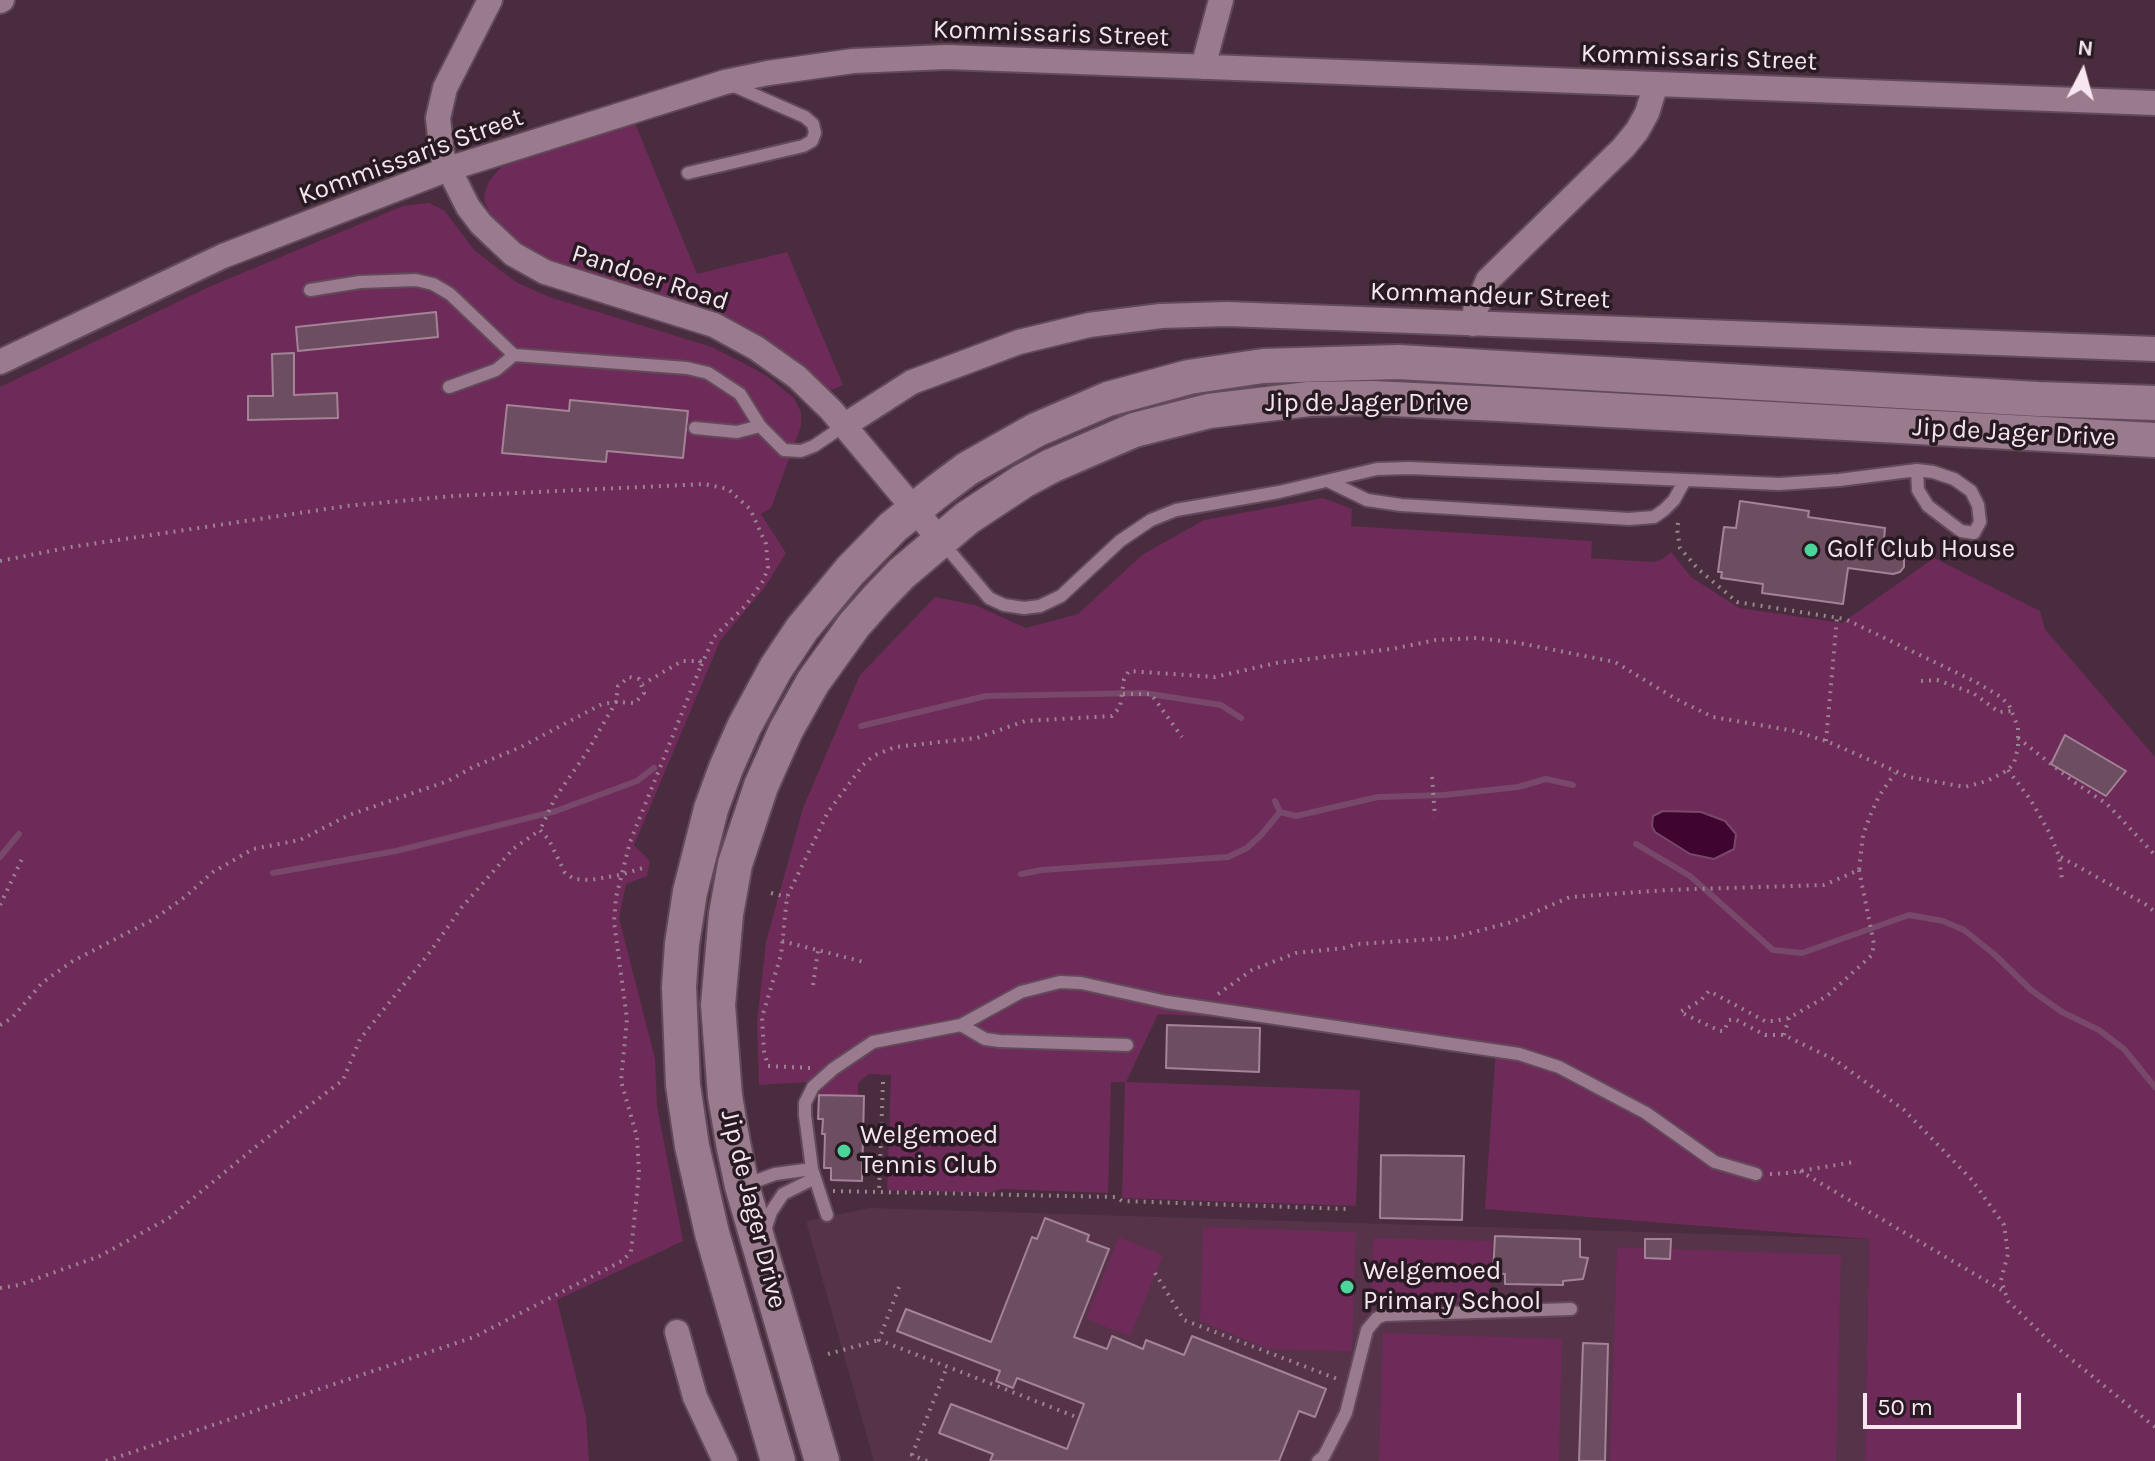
<!DOCTYPE html>
<html>
<head>
<meta charset="utf-8">
<style>
	body { margin:0 }
	#map { position:relative; width:2155px; height:1461px; overflow:hidden; background:#492d3e; font-family:Karla,sans-serif }
	canvas { display:block }
	.north { position:absolute; left:2043px; top:32px; width:80px; height:80px; -webkit-text-stroke:6px #271a22; paint-order:stroke; rotate:6deg; font-size:22px; font-weight:700; line-height:32px; text-align:center; color:#f7e5ef }
	.north::after { content:''; display:block; margin:auto; width:28px; height:36px; background:#f7e5ef; clip-path:polygon(50% 0,100% 100%,50% 72%,0 100%) }
	.scale { position:absolute; left:1863px; top:1393px; width:158px; height:36px; box-sizing:border-box; border:4px solid #f7e5ef; border-top:0; padding-left:10px; font-size:24px; line-height:28px; white-space:nowrap; color:#f7e5ef; -webkit-text-stroke:6px #271a22; paint-order:stroke }
</style>
</head>
<body>
<div id="map">
<canvas width="2155" height="1461"></canvas>
<div class="north">N</div>
<div class="scale">50 m</div>
</div>
<script>
const ctx = document.querySelector('canvas').getContext('2d');
ctx.lineJoin = 'round';
function paint(path, color) { ctx.fillStyle = color; ctx.fill(path, 'evenodd'); }
const poly = rows => new Path2D(rows.map(r => 'M' + r).join(''));
function strokePath(path, color, width, dash) { ctx.strokeStyle = color; ctx.lineWidth = width; ctx.lineCap = dash ? 'butt' : 'round'; ctx.setLineDash(dash || []); ctx.stroke(path); }
function drawText(font, color, halo, rows, align = 'center') {
  ctx.font = font + ' Karla,sans-serif'; ctx.lineWidth = 7; ctx.setLineDash([]); ctx.textBaseline = 'middle'; ctx.strokeStyle = halo; ctx.fillStyle = color; for (const [text, x, y, turn = 0] of rows) {
    ctx.save(); ctx.translate(x, y); ctx.rotate((+turn || 0) * Math.PI / 180); ctx.textAlign = isNaN(turn) ? turn : align; if (halo) ctx.strokeText(text, 0, 0); ctx.fillText(text, 0, 0); ctx.restore();
  }
}
const built = poly([
	[870,1208,1869,1239,1865,1461,874,1461,806,1221]
]);
const green = poly([
	[634,121,697,274,787,252,843,385,830,391,802,366,710,312,549,261,518,244,496,224,485,203,484,196,489,181,501,167],
	[429,203,444,210,475,251,516,282,549,297,712,347,764,374,794,398,801,412,801,426,771,508,761,514,786,553,765,587,720,641,634,845,650,861,647,876,626,884,619,918,655,1059,657,1106,683,1241,557,1300,586,1417,589,1461,0,1461,0,387,211,286,403,206],
	[1323,498,1352,509,1351,526,1592,541,1591,558,1633,561,1654,562,1663,559,1671,552,1691,577,1739,608,1842,623,1934,558,2040,611,2045,629,2155,757,2155,1461,1865,1461,1869,1239,1485,1209,1496,1046,1356,1024,1158,1014,1126,1082,1360,1090,1356,1206,1122,1198,1125,1082,1111,1082,1108,1193,1001,1189,989,1193,887,1190,891,1075,869,1074,858,1083,858,1096,818,1095,808,1082,759,1085,757,1023,766,942,803,808,860,675,935,597,975,605,1026,628,1078,614,1142,555,1204,520],
	[1203,1227,1356,1232,1352,1351,1268,1349,1200,1321],
	[1119,1237,1163,1255,1130,1336,1086,1319],
	[1373,1238,1492,1241,1490,1301,1371,1299],
	[1617,1247,1645,1248,1645,1259,1670,1259,1671,1249,1841,1255,1836,1461,1610,1461],
	[1383,1333,1562,1339,1559,1461,1379,1461]
]);
const water = poly([
	[1663,811,1701,812,1725,821,1736,834,1734,849,1714,859,1690,854,1655,832,1652,826,1653,816,1663,811]
]);
const stream = poly([
	[861,726,986,696,1144,693,1221,705,1241,718],
	[1275,801,1280,812,1296,816,1378,797,1444,795,1518,787,1546,779,1573,785],
	[1636,844,1690,876,1773,950,1802,953,1909,915,1943,921,1964,930,1994,954,2031,990,2062,1012,2099,1030,2124,1049,2155,1087],
	[0,857,19,834],
	[273,873,396,851,556,811,637,781,654,768],
	[1021,874,1042,870,1228,857,1247,848,1262,834,1280,812]
]);
const building = poly([
	[436,312,438,337,298,351,296,327,436,312],
	[294,353,294,395,337,393,338,418,248,420,248,396,273,396,272,354,294,353],
	[570,400,688,411,683,458,607,451,606,462,502,453,507,405,569,411,570,400],
	[1740,501,1809,511,1808,517,1885,528,1884,540,1899,547,1904,553,1904,567,1900,572,1893,574,1848,568,1843,604,1762,593,1763,584,1721,578,1722,572,1718,572,1724,527,1736,528,1740,501],
	[2065,735,2126,771,2106,796,2051,764,2065,735],
	[1167,1025,1260,1028,1259,1072,1166,1068,1167,1025],
	[819,1095,864,1096,862,1181,831,1180,831,1168,824,1168,825,1134,822,1134,823,1119,818,1119,819,1095],
	[1381,1155,1464,1156,1462,1220,1380,1218,1381,1155],
	[1045,1218,1089,1235,1087,1241,1109,1249,1074,1337,1107,1349,1112,1336,1143,1349,1146,1340,1184,1355,1192,1336,1326,1389,1315,1417,1299,1411,1279,1461,990,1461,993,1454,939,1433,951,1404,1067,1449,1084,1404,1017,1378,1013,1388,996,1381,1000,1371,897,1331,906,1309,991,1342,1032,1237,1037,1239,1045,1218],
	[1495,1236,1580,1239,1580,1257,1588,1258,1583,1279,1563,1281,1563,1285,1505,1284,1505,1274,1493,1273,1495,1236],
	[1645,1239,1671,1239,1670,1259,1645,1258,1645,1239],
	[1583,1343,1608,1344,1605,1461,1579,1461,1583,1343]
]);
const path = poly([
	[0,561,71,547,346,506,453,496,704,484,728,489,750,509,766,544,768,568,763,581,746,605,714,637,701,666],
	[1921,681,1937,680,1973,693,1999,712,2011,711],
	[1123,694,1151,694,1182,737],
	[2018,738,2074,782,2107,804,2155,855],
	[1826,741,1837,618],
	[2008,770,2030,799,2049,832,2059,856,2062,880],
	[1432,777,1435,817],
	[2061,857,2145,904,2155,912],
	[1859,870,1874,944,1872,955,1827,996,1789,1018,1774,1021,1765,1021,1709,991,1700,1001,1680,1012,1720,1031,1724,1031,1729,1020,1735,1019,1765,1035,1784,1035,1835,1060,1904,1110,1972,1180,2004,1225,2008,1254,2001,1280,2008,1301,2050,1342,2155,1427],
	[771,893,787,897],
	[0,905,22,859],
	[782,941,864,962],
	[813,985,818,951],
	[1218,994,1252,970,1296,953,1344,948,1357,944,1451,938,1512,922,1570,897,1667,890,1824,885,1859,870,1863,835,1870,816,1879,796,1895,773],
	[0,1025,12,1018,42,983,71,962,154,919,185,897,213,872,253,849,300,840,349,815,448,781,473,767,521,747,602,704,616,702,635,703,644,693,639,679,629,677,618,686,616,702,587,752,555,798,540,830],
	[1784,1035,1789,1018],
	[810,1068,768,1066,764,1051,762,1017,781,955,787,897,828,812,863,765,873,756,895,747,977,738,1025,721,1112,716,1120,707,1124,679,1129,671,1215,677,1276,663,1392,649,1436,640,1477,638,1519,643,1615,662,1676,699,1713,717,1795,731,1826,741,1909,777,1965,787,1987,781,2008,770,2014,763,2018,747,2018,727,2009,705,2001,697,1976,682,1845,619,1737,602,1698,569,1680,548,1677,529,1679,517],
	[883,1082,879,1192,1116,1197,1122,1201,1348,1209],
	[1800,1171,2005,1292],
	[1770,1174,1788,1173,1854,1162],
	[833,1191,879,1192],
	[1155,1273,1184,1320,1340,1380],
	[899,1287,879,1340,1079,1418],
	[0,1288,19,1285,100,1256,169,1218,264,1140,343,1080,360,1039,430,952,462,907,513,849,540,830,549,840,565,873,574,879,590,880,620,875,646,867],
	[828,1354,879,1340],
	[106,1461,474,1337,622,1261,631,1252,639,1173,637,1137,621,1081,627,1019,614,922,616,897,630,842,700,668,700,661,682,661,643,684],
	[927,1461,912,1455,947,1367]
]);
const lane = poly([
	[688,173,803,146,812,141,815,133,813,124,805,117,732,85],
	[310,290,360,282,416,280,433,284,450,294,514,355,687,368,708,373,740,394,760,426,784,450,801,451,814,446,845,425],
	[449,387,496,370,514,355],
	[695,428,737,432,760,426],
	[1328,481,1367,500,1401,505,1629,519,1654,517,1664,510,1674,500,1685,480],
	[942,542,989,598,1004,605,1024,608,1040,606,1061,596,1120,541,1151,520,1176,510,1279,492,1377,469,1409,468,1779,484,1839,480,1917,470,1933,472,1954,479,1971,491,1978,505,1980,522,1974,533,1961,531,1928,506,1918,490,1917,470],
	[961,1025,985,1039,1000,1041,1127,1045],
	[745,1185,775,1174,812,1169],
	[827,1215,812,1169,805,1115,805,1103,813,1087,833,1069,873,1042,961,1025,1021,992,1060,982,1081,983,1167,1002,1519,1054,1559,1067,1646,1113,1715,1162,1756,1174],
	[765,1230,771,1212,783,1194,815,1178],
	[1318,1461,1324,1456,1346,1413,1367,1330,1377,1318,1385,1315,1571,1309]
]);
const street = poly([
	[490,0,445,88,438,118,442,155,468,207,481,224,513,254,545,272,714,325,756,348,797,377,831,410,940,540],
	[0,1,2,0],
	[1203,67,1221,0],
	[1473,324,1475,311,1488,280,1623,148,1637,131,1647,113,1656,84],
	[0,362,223,256,448,169,725,82,768,73,853,61,947,57,2155,103],
	[845,425,912,382,1019,342,1089,325,1161,316,1227,314,2155,349],
	[677,1332,695,1397,725,1461]
]);
const secondary = poly([
	[778,1461,712,1233,692,1146,683,1085,679,987,682,944,690,892,711,809,726,768,744,727,776,668,802,629,850,571,893,527,939,490,967,469,1036,430,1108,399,1189,377,1263,366,1398,362,2038,399,2155,403],
	[822,1461,742,1186,733,1143,725,1096,718,1005,726,914,735,864,761,786,786,730,813,682,854,625,877,599,901,574,967,518,1023,481,1051,466,1134,430,1209,411,1309,399,1372,398,1499,404,2155,440]
]);
const markers = [
	[1811,550,8,"#4cd49b"],
	[844,1151,8,"#4cd49b"],
	[1347,1287,8,"#4cd49b"]
];
const streetNames = [
	["Kommissaris Street",1051,34,2],
	["Kommissaris Street",1699,58,2],
	["Kommissaris Street",411,157,-20],
	["Pandoer Road",650,278,18],
	["Kommandeur Street",1490,296,2],
	["Jip de Jager Drive",1367,404],
	["Jip de Jager Drive",2014,433,3],
	["Jip de Jager Drive",753,1209,76]
];
const poiNames = [
	["Golf Club House",1827,550],
	["Welgemoed",860,1136],
	["Tennis Club",860,1166],
	["Welgemoed",1363,1272],
	["Primary School",1363,1302]
];
paint(built, '#563349');
paint(green, '#6e2a58');
paint(water, '#400430');
strokePath(water, '#774869', 2);
strokePath(stream, '#774869', 6);
paint(building, '#6d4e61');
strokePath(building, '#a48397', 2);
strokePath(lane, '#624a5a', 16);
strokePath(street, '#624a5a', 28);
strokePath(secondary, '#624a5a', 38);
strokePath(path, '#9b8391', 4, [2, 6]);
strokePath(lane, '#9a7a8d', 12);
strokePath(street, '#9a7a8d', 24);
strokePath(secondary, '#9a7a8d', 34);
for (const [x, y, r, color] of markers) { const dot = new Path2D(); dot.arc(x, y, r, 0, 2 * Math.PI); ctx.fillStyle = color; ctx.fill(dot); strokePath(dot, '#271a22', 3); }
drawText('26px', '#f7e5ef', '#271a22', streetNames);
drawText('26px', '#f7e5ef', '#271a22', poiNames, 'left');
</script>
</body>
</html>
